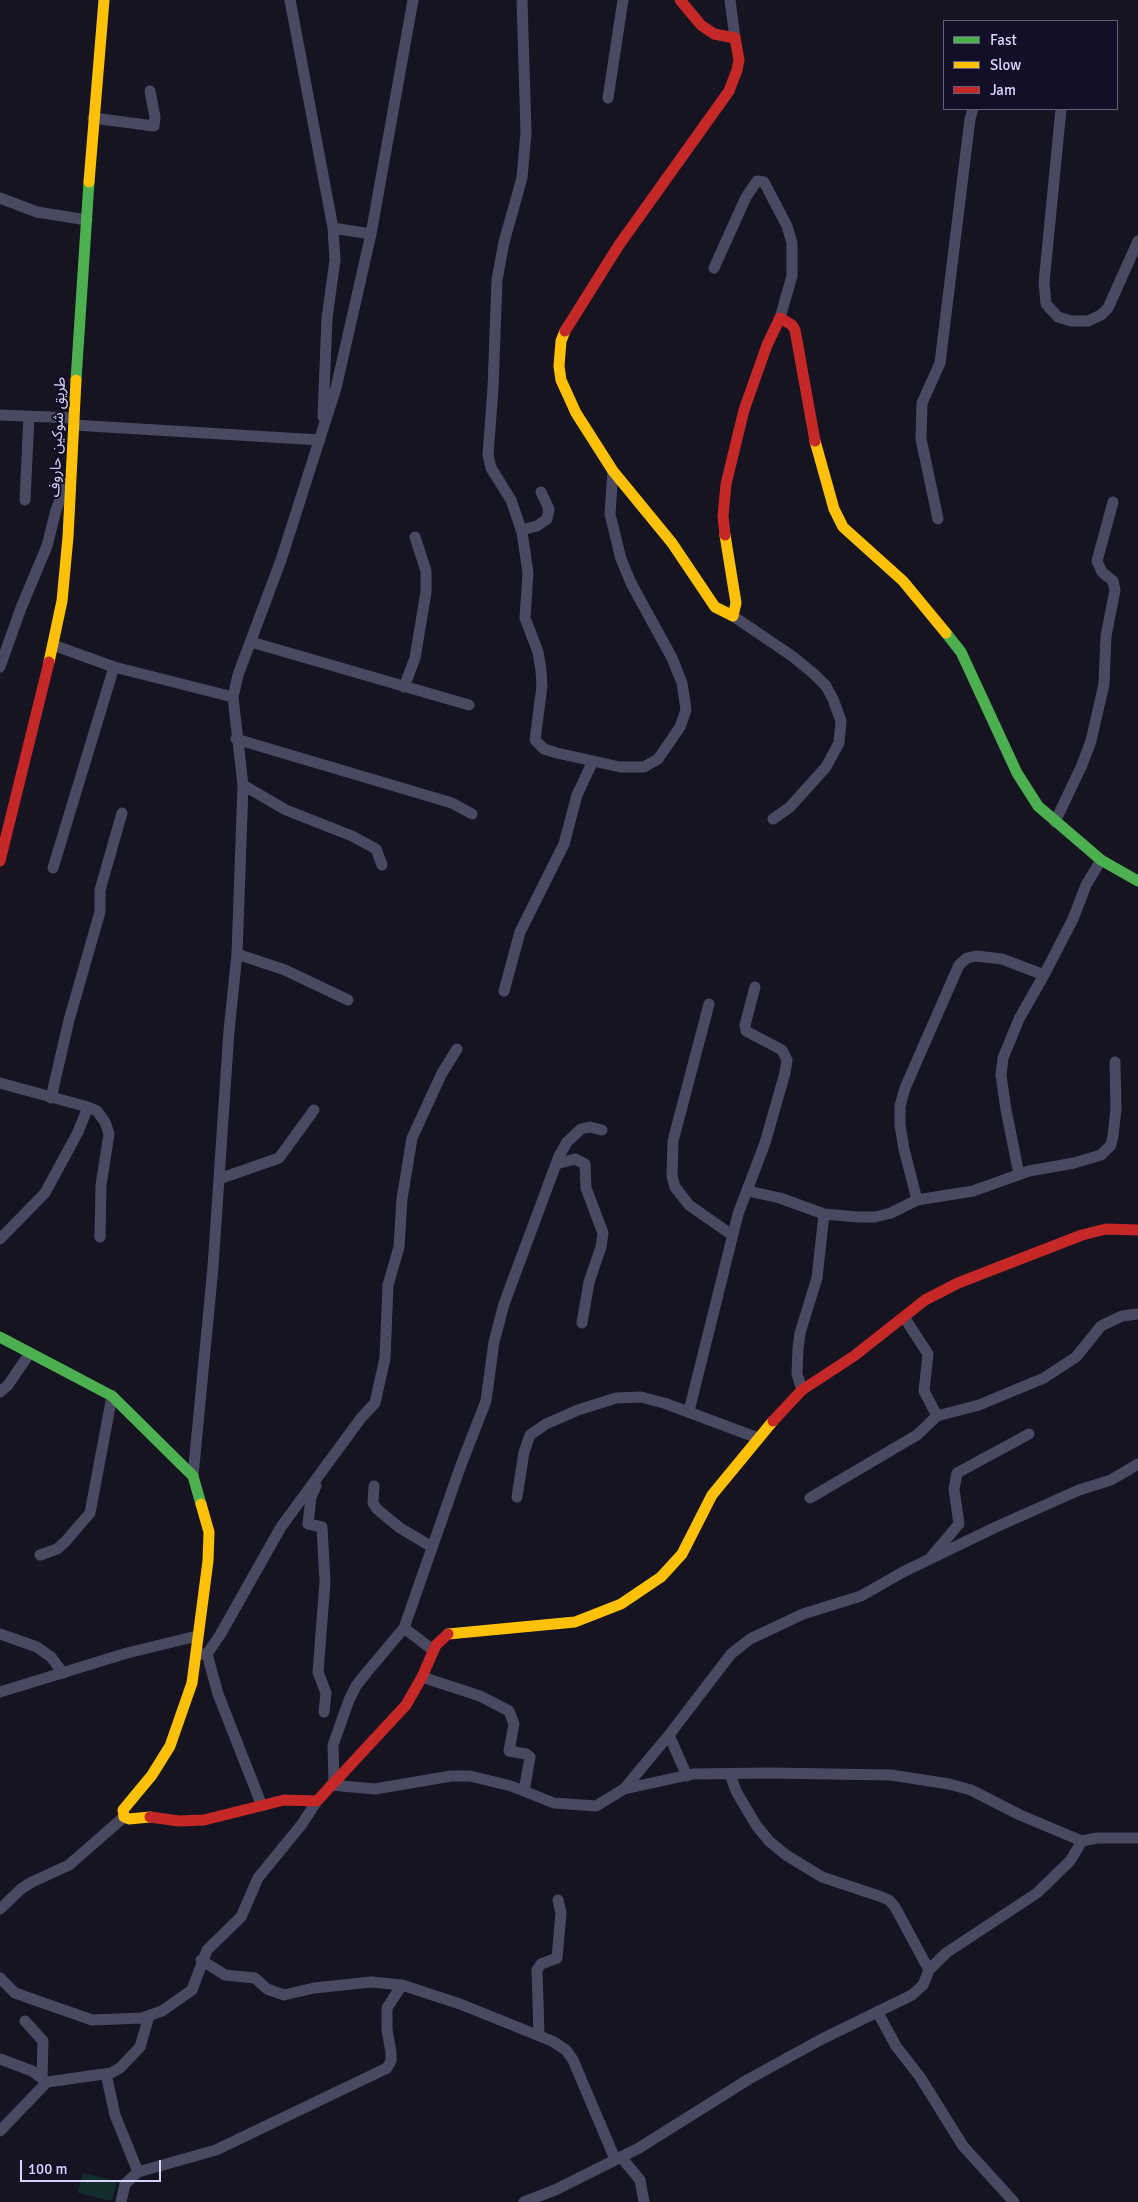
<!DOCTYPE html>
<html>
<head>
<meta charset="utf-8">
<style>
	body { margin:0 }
	#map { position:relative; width:1138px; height:2202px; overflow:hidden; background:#161421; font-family:Signika,sans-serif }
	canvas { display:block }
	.legend { position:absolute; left:943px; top:20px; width:175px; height:90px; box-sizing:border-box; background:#130f26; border:1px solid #625e7d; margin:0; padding:6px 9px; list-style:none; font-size:15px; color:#d9d4ff }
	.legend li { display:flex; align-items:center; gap:10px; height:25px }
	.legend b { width:25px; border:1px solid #625e7d }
	.scale { position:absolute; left:20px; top:2160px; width:141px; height:22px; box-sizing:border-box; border:2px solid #d9d4ff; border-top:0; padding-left:6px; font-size:15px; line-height:18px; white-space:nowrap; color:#d9d4ff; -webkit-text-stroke:4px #130f26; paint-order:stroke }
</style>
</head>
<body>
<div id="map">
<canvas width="1138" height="2202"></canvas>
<ul class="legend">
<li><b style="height:6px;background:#4caf50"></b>Fast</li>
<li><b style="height:6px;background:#ffc107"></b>Slow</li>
<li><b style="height:6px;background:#c62828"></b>Jam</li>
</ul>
<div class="scale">100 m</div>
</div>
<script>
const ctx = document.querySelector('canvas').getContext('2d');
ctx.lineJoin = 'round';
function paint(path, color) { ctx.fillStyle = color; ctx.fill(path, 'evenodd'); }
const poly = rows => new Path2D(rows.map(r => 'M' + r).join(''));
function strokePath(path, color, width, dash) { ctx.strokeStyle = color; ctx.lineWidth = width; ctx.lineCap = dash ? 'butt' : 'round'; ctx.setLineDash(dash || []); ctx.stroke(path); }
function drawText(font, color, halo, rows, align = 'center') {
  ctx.font = font + ' Signika,"Noto Sans Arabic",sans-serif'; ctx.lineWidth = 4; ctx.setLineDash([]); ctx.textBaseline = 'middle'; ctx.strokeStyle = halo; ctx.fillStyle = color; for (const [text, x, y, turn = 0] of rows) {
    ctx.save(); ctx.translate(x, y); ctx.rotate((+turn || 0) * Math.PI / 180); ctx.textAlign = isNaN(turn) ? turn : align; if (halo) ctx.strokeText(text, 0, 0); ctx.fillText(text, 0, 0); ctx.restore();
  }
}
const green = poly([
	[83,2173,117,2181,112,2201,78,2193]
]);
const street = poly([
	[290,0,333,228,335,260,327,318,323,417],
	[522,0,526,132,522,178,504,242,497,280,493,388,488,455,491,468,511,500,522,532,528,573,525,618,538,652,541,670,542,686,535,740,544,749,557,753,620,767,644,767,658,759,680,727,686,710,682,683,672,658,631,583,621,559,610,514,613,471],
	[730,0,735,38],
	[608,98,623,0],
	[1061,109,1044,283,1046,304,1058,317,1071,321,1088,321,1101,315,1108,308,1138,241],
	[93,118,154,126,155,117,150,91],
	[0,198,37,212,87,220],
	[333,228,371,234],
	[714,268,746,197,757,181,764,182,787,226,792,243,792,276,780,318],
	[0,415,74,418],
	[74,425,320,440],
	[25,500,29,416],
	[938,519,921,439,922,403,940,363,970,119,973,109],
	[521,530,537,526,547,519,549,509,541,492],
	[733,616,792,656,814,674,826,686,833,699,841,721,839,743,826,767,790,807,773,819],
	[251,642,469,705],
	[53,645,114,667,233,697],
	[0,667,21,608,47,546,56,510,67,483],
	[404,687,415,658,426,592,426,571,415,537],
	[236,739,452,803,472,814],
	[243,785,286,810,352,836,376,849,382,865],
	[1055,822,1082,765,1091,741,1104,684,1106,636,1115,590,1113,581,1102,572,1097,561,1113,502],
	[53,868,114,667],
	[237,954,285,970,348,1000],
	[1044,975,1073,919,1086,885,1101,860],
	[504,991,520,932,564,844,577,795,593,761],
	[709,1004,673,1141,672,1176,675,1187,689,1205,732,1235],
	[0,1083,88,1107,97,1111,105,1122,109,1134,101,1185,100,1237],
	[51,1098,69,1020,100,912,100,890,122,813],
	[556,1164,575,1159,585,1164,586,1188,603,1233,601,1247,589,1282,582,1323],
	[219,1179,279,1158,314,1110],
	[748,1191,780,1198,824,1214,857,1217,875,1217,891,1213,917,1200,904,1149,900,1125,900,1106,905,1088,959,965,967,958,976,956,1002,959,1044,975,1019,1019,1003,1058,1001,1075,1006,1110,1019,1174],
	[917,1200,973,1191,1029,1171,1074,1163,1101,1155,1111,1145,1113,1136,1116,1109,1115,1062],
	[0,1239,45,1193,78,1132,88,1107],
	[904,1317,928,1354,924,1391,937,1416,979,1405,1044,1378,1076,1357,1101,1326,1122,1316,1138,1314],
	[802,1390,797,1374,798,1349,800,1333,817,1278,824,1214],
	[0,1392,8,1385,30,1353],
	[689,1411,738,1214,765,1143,785,1073,787,1060,782,1050,746,1031,745,1025,755,987],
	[193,1476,213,1267,229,1031,237,954,243,785,233,697,238,675,281,560,336,388,371,234,413,0],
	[316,1486,311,1497,308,1524,322,1527,325,1582,318,1672,326,1693,324,1712],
	[374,1486,373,1503,377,1509,400,1528,432,1547],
	[517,1497,524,1452,530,1435,546,1424,578,1410,616,1398,641,1397,664,1403,758,1438],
	[810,1498,917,1435,937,1416],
	[40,1555,57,1549,65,1542,90,1513,112,1396],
	[931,1557,959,1524,954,1489,957,1473,1029,1434],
	[0,1634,37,1647,51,1657,63,1673],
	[433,1650,404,1628,461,1465,486,1401,494,1342,504,1304,559,1156,567,1142,581,1129,590,1127,602,1130],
	[200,1654,207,1654,218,1694,262,1806],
	[207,1654,220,1635,281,1527,361,1418,375,1403,385,1358,388,1285,399,1247,402,1199,412,1138,442,1073,457,1049],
	[422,1677,480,1696,509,1711,514,1724,509,1751,526,1754,530,1757,524,1791],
	[0,1692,127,1653,197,1636],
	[687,1776,669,1735,731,1654,750,1639,803,1614,861,1596,903,1572,996,1527,1079,1490,1111,1480,1138,1464],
	[334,1782,333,1745,349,1700,356,1686,367,1672,404,1628],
	[331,1785,375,1789,451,1776,470,1776,511,1786,554,1803,596,1806,624,1789,693,1774,770,1773,891,1775,949,1784,971,1790,1020,1815,1082,1841,1097,1838,1138,1838],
	[624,1789,669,1735],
	[0,1909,21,1889,32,1882,69,1865,124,1817],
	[201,1960,225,1975,255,1978,267,1989,284,1995,314,1988,371,1982,402,1985,460,2004,552,2041,566,2050,573,2060,615,2159],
	[929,1970,946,1953,1037,1893,1070,1861,1082,1841],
	[0,1978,15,1993,92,2020,142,2018,162,2011,192,1990,207,1950,241,1917,258,1878,302,1824,317,1801],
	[878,2013,896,2046,920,2077,963,2146,1014,2202],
	[25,2021,43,2041,42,2078],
	[539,2035,537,1970,541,1964,557,1958,561,1913,558,1900],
	[0,2059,32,2071,47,2082,0,2131],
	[106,2074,115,2115,138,2172],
	[47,2082,111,2073,120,2068,140,2047,149,2016],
	[621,2157,640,2180,644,2202],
	[121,2202,125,2184,138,2172,216,2150,387,2068,391,2061,391,2052,387,2030,387,2008,402,1985],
	[524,2202,555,2190,639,2148,749,2079,822,2039,912,1995,923,1985,929,1970,895,1907,889,1900,879,1896,822,1877,786,1855,769,1841,756,1825,736,1791,730,1774]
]);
const fast = poly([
	[76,380,89,182],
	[946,633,961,652,1017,773,1038,806,1101,860,1138,881],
	[0,1337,112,1396,193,1476,201,1504]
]);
const slow = poly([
	[89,182,104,0],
	[565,331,561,341,559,366,561,380,576,413,613,471,672,543,715,607,733,616,736,603,725,535],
	[815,441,834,509,843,527,903,581,946,633],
	[49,662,62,601,68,537,76,380],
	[448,1634,575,1622,621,1604,661,1577,682,1554,712,1495,773,1421],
	[150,1817,129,1819,124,1817,123,1810,152,1775,170,1746,192,1683,208,1561,209,1532,201,1504]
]);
const jam = poly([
	[565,331,619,245,729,91,737,70,739,60,735,38,714,34,701,25,680,0],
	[725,535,723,516,726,484,744,410,767,345,780,318,792,325,795,330,815,441],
	[0,861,49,662],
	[773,1421,802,1390,854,1356,925,1300,958,1283,1082,1235,1106,1229,1138,1230],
	[150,1817,179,1821,204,1820,284,1800,317,1801,406,1705,422,1677,436,1645,448,1634]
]);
const streetNames = [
	["طريق شوكين حاروف",58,437,-87]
];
paint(green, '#132c2d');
strokePath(street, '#4a4962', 11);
strokePath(fast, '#4caf50', 11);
strokePath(slow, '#ffc107', 11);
strokePath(jam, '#c62828', 11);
drawText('15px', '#d9d4ff', '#130f26', streetNames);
</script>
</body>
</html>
